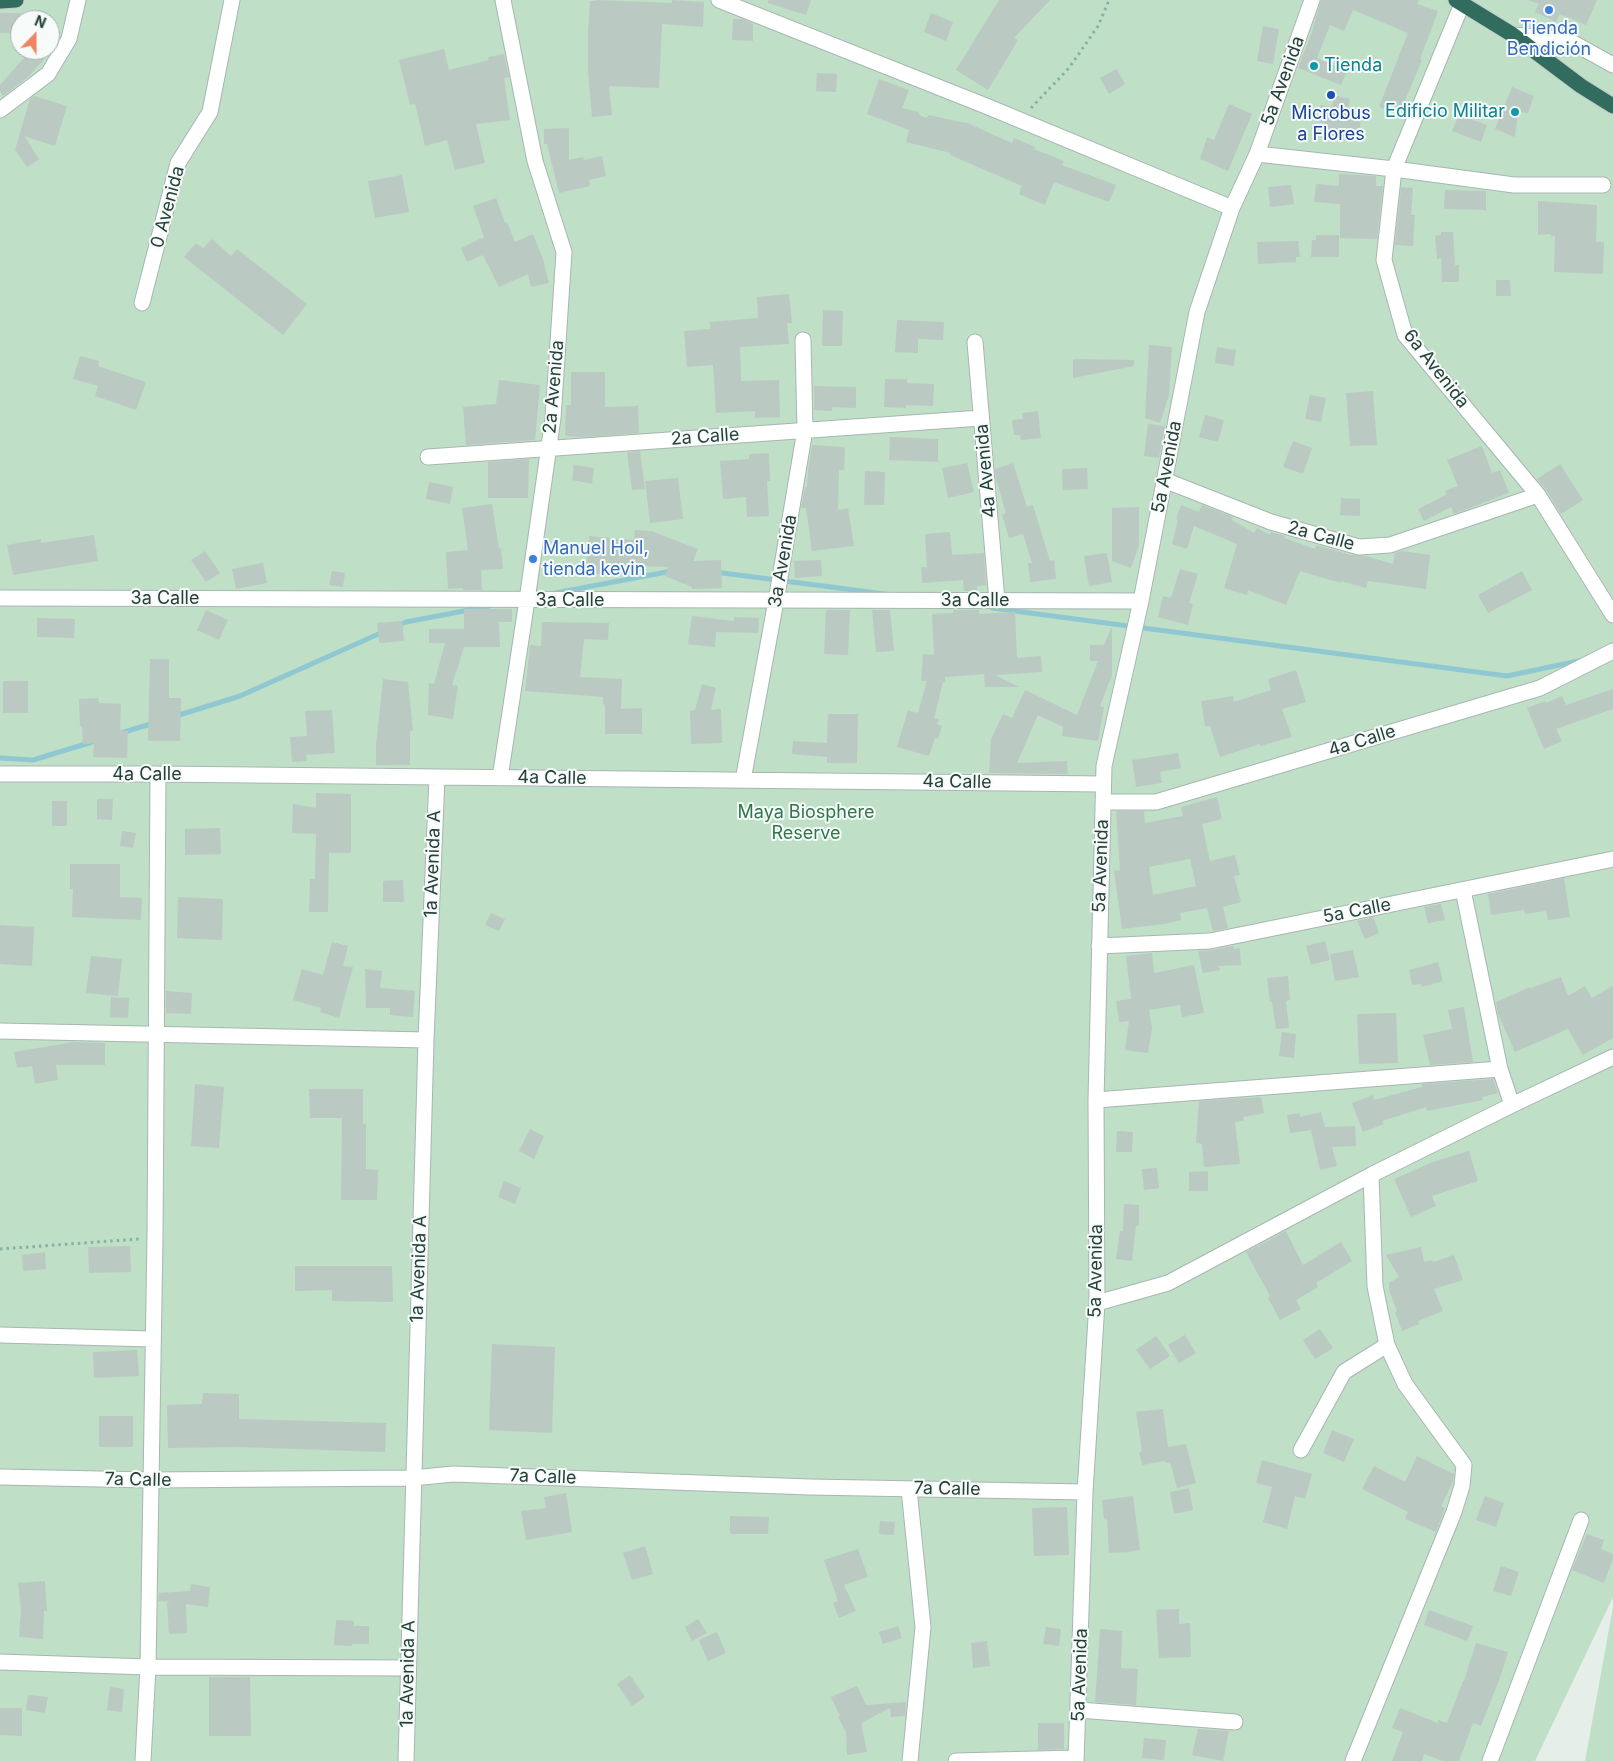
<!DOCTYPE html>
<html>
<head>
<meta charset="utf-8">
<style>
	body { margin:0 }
	#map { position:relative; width:1613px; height:1761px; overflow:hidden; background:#e6eeea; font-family:Inter,sans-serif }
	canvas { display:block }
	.north { position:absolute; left:10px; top:10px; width:50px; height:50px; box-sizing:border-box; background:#f6faf8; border:1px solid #a2b0ac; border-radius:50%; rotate:22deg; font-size:14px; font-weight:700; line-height:20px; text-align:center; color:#254039 }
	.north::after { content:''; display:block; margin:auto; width:18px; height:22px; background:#ef8463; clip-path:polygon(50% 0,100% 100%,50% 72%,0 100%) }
</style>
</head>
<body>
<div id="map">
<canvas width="1613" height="1761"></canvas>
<div class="north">N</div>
</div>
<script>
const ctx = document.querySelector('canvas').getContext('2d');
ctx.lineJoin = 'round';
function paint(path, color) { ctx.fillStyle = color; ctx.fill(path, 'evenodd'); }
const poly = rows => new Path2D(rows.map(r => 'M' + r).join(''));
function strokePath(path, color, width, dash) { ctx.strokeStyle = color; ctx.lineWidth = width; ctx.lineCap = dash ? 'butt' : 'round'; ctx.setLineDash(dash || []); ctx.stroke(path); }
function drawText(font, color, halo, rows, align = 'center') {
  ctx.font = font + ' Inter,sans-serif'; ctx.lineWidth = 4; ctx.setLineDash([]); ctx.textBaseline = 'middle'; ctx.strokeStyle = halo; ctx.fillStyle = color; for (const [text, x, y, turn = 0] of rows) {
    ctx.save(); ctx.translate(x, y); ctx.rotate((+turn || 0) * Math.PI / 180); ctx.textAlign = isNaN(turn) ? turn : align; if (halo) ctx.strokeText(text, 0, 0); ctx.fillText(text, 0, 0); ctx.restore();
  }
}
const green = poly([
	[0,0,1613,0,1613,1597,1535,1761,0,1761],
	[20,20,50,20,50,50,20,50],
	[1613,1607,1613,1761,1585,1761]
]);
const stream = poly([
	[715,572,885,594],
	[555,593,672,571],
	[992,608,1507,676,1583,660],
	[398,625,406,622,490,606],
	[176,716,240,696,383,632],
	[121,733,154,723],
	[0,758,33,760,92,742]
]);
const building = poly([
	[596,0,672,3,672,0,704,2,703,27,662,24,659,88,609,86,612,115,592,117,588,70,588,32,590,1,596,1],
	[768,0,811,0,806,15,768,3],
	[999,0,1050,0,1014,38,1018,40,988,90,956,70],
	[1321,0,1419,0,1417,4,1438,11,1420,59,1422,60,1401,110,1399,109,1397,114,1379,107,1408,33,1353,10,1344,31,1330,25,1317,58,1347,71,1341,85,1298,68,1312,32],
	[1528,0,1597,0,1586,25,1560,14,1556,22,1535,12,1539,4],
	[0,13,20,13,20,33,0,33],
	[931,13,953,22,946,41,924,32],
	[733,19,743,19,753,24,753,41,732,40],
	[1263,26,1279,29,1273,64,1257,61],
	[444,49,449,70,489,60,488,57,504,54,509,77,504,78,510,120,476,124,485,163,455,170,447,140,425,146,415,104,410,105,399,60],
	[31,50,34,50,44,59,28,77,3,96,0,91,0,85],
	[1117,69,1125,84,1109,94,1100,78],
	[817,73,837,74,836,92,816,91],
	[879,79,909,90,902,108,919,112,918,114,926,118,929,115,965,123,965,122,1012,143,1014,138,1035,147,1034,149,1064,161,1062,165,1116,185,1109,202,1054,182,1045,205,1019,194,1022,186,950,155,951,153,906,142,909,130,867,114],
	[1512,87,1534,96,1528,113,1518,112,1515,137,1495,129],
	[1334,95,1350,99,1348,110,1362,114,1359,131,1344,128,1341,141,1322,137,1325,123,1316,121,1320,105,1332,107],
	[34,96,67,106,55,146,24,136,39,159,27,167,15,150,30,99],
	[1229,104,1252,114,1228,171,1200,159,1207,137,1214,140],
	[1459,115,1487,125,1481,142,1452,131],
	[569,128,569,160,583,157,584,160,602,156,606,176,589,180,590,186,559,193,547,144,544,144,544,129],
	[1339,174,1376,176,1376,186,1383,186,1377,239,1340,238,1340,204,1314,202,1316,184,1339,186],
	[402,175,409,212,375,218,368,181],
	[1291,185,1294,204,1270,207,1268,187],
	[1401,187,1413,188,1411,215,1415,215,1413,246,1395,245],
	[1445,190,1486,191,1486,210,1444,209],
	[496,198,505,223,507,222,515,242,533,234,543,259,549,283,531,287,528,274,499,287,483,255,467,262,461,248,484,237,473,206],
	[1538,201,1597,205,1596,242,1604,242,1603,274,1554,272,1555,236,1551,236,1551,234,1538,235],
	[1441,232,1453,232,1455,265,1459,265,1459,282,1442,282,1441,258,1437,259,1435,236,1441,235],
	[1316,235,1339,235,1339,257,1311,257,1312,240,1316,240],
	[212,239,231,256,237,249,307,304,283,335,184,257,196,243,203,248],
	[1298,241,1300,257,1296,257,1296,262,1258,264,1257,242],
	[1496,280,1510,280,1511,296,1496,296],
	[789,294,792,323,787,323,789,344,740,347,741,381,779,380,780,417,755,418,755,411,716,413,713,365,687,367,684,331,710,329,710,322,758,318,757,297],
	[823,310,843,311,842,346,822,346],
	[897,320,944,322,943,340,918,339,918,353,895,352],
	[1149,345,1172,347,1169,395,1160,423,1145,418],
	[1217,347,1236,350,1234,366,1215,363],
	[80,356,99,361,98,366,146,382,136,410,95,396,98,386,73,379],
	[1073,359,1134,360,1134,366,1073,378],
	[571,372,605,372,605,407,638,406,639,433,583,437,565,436,566,405,571,405],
	[885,379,907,379,907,383,934,384,933,406,906,405,906,408,884,407],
	[499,380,540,385,535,440,466,445,463,407,496,404],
	[814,386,856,387,856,408,832,407,832,411,814,410],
	[1373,391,1377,445,1350,446,1346,393],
	[1310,395,1326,398,1321,422,1305,419],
	[1038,411,1041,438,1021,440,1020,435,1014,435,1012,420,1023,419,1022,413],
	[1205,415,1224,420,1218,442,1199,437],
	[1148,424,1165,426,1159,458,1144,456],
	[890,437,938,439,938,462,889,460],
	[1293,441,1312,448,1303,474,1283,467],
	[812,445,845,447,844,470,839,470,838,510,848,508,854,546,812,551,806,508,801,508,805,487,807,487,808,470],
	[1482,446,1492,473,1500,470,1509,493,1454,514,1451,507,1424,521,1418,509,1446,495,1445,491,1458,486,1447,460],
	[640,451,645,489,632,490,627,452],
	[769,453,770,481,767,481,769,516,747,517,746,497,723,499,720,461,749,459,749,454],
	[529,459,528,498,488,498,488,462],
	[967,463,974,492,948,498,942,468],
	[1013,463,1027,507,1033,505,1050,561,1054,560,1056,579,1030,582,1028,563,1032,563,1023,534,1009,538,1002,515,1006,513,996,479,995,469],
	[1560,464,1583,500,1561,514,1546,490,1537,479],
	[574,465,594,468,592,484,572,480],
	[1087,468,1088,489,1063,490,1062,469],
	[865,471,885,472,884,505,864,505],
	[678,478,683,519,650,523,645,481],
	[429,482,453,487,450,504,426,499],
	[1341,498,1360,499,1360,516,1340,515],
	[492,504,499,549,501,548,503,569,481,570,482,590,463,590,463,588,448,589,446,552,468,550,462,508],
	[1181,505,1199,512,1202,505,1233,517,1232,520,1254,533,1257,528,1270,535,1271,532,1285,536,1284,538,1315,549,1316,545,1351,555,1366,556,1393,564,1395,553,1402,551,1430,555,1426,589,1368,581,1366,588,1341,581,1341,583,1300,571,1286,605,1248,590,1247,595,1224,588,1237,544,1194,526,1187,549,1172,544,1178,520,1176,519],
	[1139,507,1139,545,1131,568,1112,561,1112,508],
	[635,530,651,531,698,549,693,561,721,560,722,588,692,589,692,587,665,576,668,567,618,565,617,575,586,573,589,536,634,540],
	[950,532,952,555,984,553,986,585,977,586,977,591,964,591,963,580,922,583,921,567,927,567,925,534],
	[94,535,98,561,13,575,7,545,41,539,41,543],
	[205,551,220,573,206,582,191,560],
	[1107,553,1112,582,1089,586,1084,556],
	[821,560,822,576,795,578,794,561],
	[263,563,267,583,236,589,232,569],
	[1180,569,1198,574,1189,603,1193,604,1188,625,1158,617,1163,596,1171,598],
	[332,571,345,573,343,587,329,585],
	[1522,571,1532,590,1488,613,1478,595],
	[464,609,512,609,512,622,499,622,500,647,464,647,452,685,458,686,453,719,428,715,429,683,434,684,445,643,429,643,429,629,464,629],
	[206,610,228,620,219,640,197,630],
	[826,610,850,610,848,655,824,654],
	[872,610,890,610,894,651,876,652],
	[953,610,979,610,979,614,1015,612,1017,658,1041,656,1042,672,995,675,1019,687,985,687,984,674,945,677,945,682,943,682,934,718,939,719,937,724,942,726,938,739,935,738,929,756,897,747,908,710,918,713,927,681,921,681,923,654,934,655,932,614,953,613],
	[692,616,734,621,734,617,759,618,758,633,716,632,715,647,688,644],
	[37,618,75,619,74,638,37,637],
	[402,621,404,641,379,643,377,623],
	[542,622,609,623,608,640,584,639,580,677,622,679,621,709,642,708,642,734,605,734,605,705,603,704,603,697,525,691,530,645,541,646],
	[1111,628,1112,628,1112,675,1100,706,1104,707,1098,741,1062,736,1063,727,1038,715,1017,763,1067,761,1068,774,989,773,991,739,1003,714,1012,718,1025,690,1077,715,1098,661,1090,661,1090,645,1104,645],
	[150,659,169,659,169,698,181,698,180,741,148,741],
	[1296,670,1306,702,1282,709,1292,737,1260,746,1260,744,1220,757,1210,726,1205,726,1201,701,1233,696,1234,702,1271,690,1268,679],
	[383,679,408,682,413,731,410,731,410,765,376,765,376,746],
	[3,681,28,681,28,713,3,713],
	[702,684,716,688,711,710,721,709,722,743,691,744,690,711,695,710],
	[1613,689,1613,709,1556,729,1562,741,1544,749,1527,708,1545,701,1546,703,1562,696,1566,705],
	[98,698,99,703,121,704,120,731,128,731,127,758,93,757,94,743,83,744,82,726,80,726,79,699],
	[332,710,335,753,306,755,307,761,292,762,290,737,307,736,305,711],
	[828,714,858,714,857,763,827,763,827,757,792,754,793,741,827,743],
	[1178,753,1181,768,1160,772,1162,783,1136,787,1132,760],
	[316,793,351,794,351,853,329,853,328,912,309,912,310,879,315,879,316,834,292,833,293,804,316,808],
	[1217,797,1222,819,1202,824,1210,861,1235,855,1240,875,1234,876,1241,902,1223,907,1228,928,1213,931,1207,908,1180,913,1181,920,1164,924,1122,929,1114,871,1120,870,1116,811,1144,811,1145,823,1183,816,1181,807],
	[1190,859,1196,886,1153,895,1149,867],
	[97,799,113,799,112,820,97,819],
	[52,801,67,801,67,826,52,826],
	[220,828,221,854,185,855,185,829],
	[122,831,136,833,133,848,120,846],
	[70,864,120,864,120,897,142,898,141,920,72,917,73,889,70,889],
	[1564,878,1570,917,1548,920,1546,911,1525,914,1524,910,1491,915,1488,894],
	[403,880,404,902,383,902,383,881],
	[178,897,223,899,222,940,177,938],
	[1441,904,1445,920,1428,923,1424,907],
	[491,913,505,919,499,931,485,925],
	[1373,917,1379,933,1365,939,1357,921],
	[0,925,34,927,32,966,0,964],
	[1325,941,1330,960,1311,965,1306,946],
	[332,942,348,946,343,966,353,967,339,1018,320,1012,321,1008,293,1000,302,969,323,975],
	[1233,946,1234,949,1240,948,1241,965,1219,966,1220,970,1203,973,1198,951,1212,950],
	[1353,950,1359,977,1335,981,1330,954],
	[1152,953,1154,973,1194,965,1204,1013,1182,1017,1180,1005,1149,1010,1152,1028,1148,1053,1125,1050,1129,1021,1119,1022,1116,1001,1131,999,1126,956],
	[91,956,122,959,118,996,86,993],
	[1438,962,1443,981,1422,987,1421,984,1412,985,1409,970],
	[365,969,382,971,380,988,415,991,413,1017,390,1015,390,1008,366,1008],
	[1288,976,1290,1000,1286,1001,1289,1028,1276,1029,1272,1002,1270,1002,1267,978],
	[1561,977,1568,996,1585,986,1592,998,1613,986,1613,1038,1583,1055,1568,1029,1515,1052,1498,1014,1496,1002,1530,987,1531,988],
	[166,991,192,993,191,1014,166,1013],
	[111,997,129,998,128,1018,110,1017],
	[1464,1007,1473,1062,1430,1065,1423,1035,1452,1029,1448,1010],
	[1396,1013,1398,1063,1359,1064,1357,1014],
	[1282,1032,1296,1034,1294,1058,1279,1056],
	[73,1042,105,1043,105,1065,56,1065,58,1080,35,1084,32,1066,17,1068,14,1052],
	[1493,1079,1498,1093,1482,1097,1483,1100,1427,1111,1426,1107,1382,1121,1384,1124,1363,1132,1352,1103,1373,1095,1374,1100,1396,1094,1422,1087,1422,1084],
	[195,1084,224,1087,219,1148,191,1146],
	[309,1089,363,1089,363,1124,366,1124,366,1169,378,1170,377,1200,341,1200,342,1118,310,1118],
	[1261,1097,1264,1113,1243,1117,1244,1121,1235,1122,1240,1164,1204,1167,1202,1144,1196,1143,1199,1101],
	[1321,1112,1325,1127,1355,1126,1356,1146,1332,1147,1337,1166,1320,1170,1311,1130,1290,1133,1287,1115,1300,1113,1300,1117],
	[530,1129,544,1136,534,1159,519,1151],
	[1117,1131,1133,1132,1132,1152,1116,1152],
	[1469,1151,1478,1181,1432,1196,1436,1206,1411,1217,1394,1179,1433,1162],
	[1157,1168,1159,1188,1144,1190,1142,1169],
	[1208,1171,1208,1191,1189,1191,1189,1172],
	[504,1181,521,1188,515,1204,498,1197],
	[1124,1204,1139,1205,1139,1226,1136,1226,1132,1261,1116,1259,1120,1231,1123,1231],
	[1286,1231,1303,1265,1341,1242,1352,1261,1316,1283,1318,1287,1296,1300,1301,1309,1280,1320,1268,1298,1270,1296,1246,1252],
	[130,1246,131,1272,89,1273,88,1247],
	[1421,1247,1424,1262,1432,1260,1433,1262,1454,1255,1463,1280,1434,1289,1443,1311,1418,1321,1419,1324,1402,1331,1395,1312,1397,1311,1389,1290,1389,1283,1399,1277,1386,1255],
	[45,1252,46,1269,23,1271,22,1255],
	[295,1266,392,1266,393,1302,332,1301,332,1290,295,1291],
	[1320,1329,1333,1348,1315,1359,1303,1340],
	[1185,1335,1196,1353,1179,1363,1168,1345],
	[1156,1336,1170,1356,1150,1369,1136,1350],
	[492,1344,555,1347,552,1433,489,1430],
	[137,1350,139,1376,94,1378,93,1352],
	[203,1393,239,1394,239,1419,386,1423,385,1452,238,1447,168,1448,167,1405,202,1404],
	[1163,1409,1168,1447,1186,1444,1196,1483,1177,1488,1170,1462,1166,1463,1165,1461,1142,1465,1139,1452,1142,1452,1136,1412],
	[99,1416,133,1416,133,1447,99,1447],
	[1332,1430,1354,1439,1344,1462,1323,1453],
	[1417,1456,1454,1474,1453,1482,1441,1506,1445,1508,1436,1532,1405,1519,1408,1512,1362,1489,1374,1466,1405,1482],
	[1262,1460,1312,1474,1305,1499,1295,1496,1287,1529,1263,1522,1272,1487,1256,1483],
	[1189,1488,1193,1510,1174,1514,1170,1492],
	[566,1493,572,1532,526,1540,521,1511,546,1508,544,1497],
	[1133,1496,1140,1550,1131,1551,1131,1552,1109,1553,1107,1518,1104,1519,1102,1500],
	[1485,1496,1504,1503,1496,1527,1476,1520],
	[1067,1507,1069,1555,1034,1556,1032,1508],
	[730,1516,769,1517,768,1534,730,1534],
	[880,1521,895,1522,894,1535,879,1534],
	[1587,1534,1604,1540,1601,1549,1613,1554,1613,1559,1604,1583,1572,1570],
	[645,1546,653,1574,632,1580,623,1553],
	[858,1549,868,1577,844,1585,856,1611,839,1618,833,1603,838,1601,824,1560],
	[1501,1566,1519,1572,1511,1596,1493,1591],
	[45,1581,47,1611,44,1611,43,1639,19,1637,21,1610,18,1583],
	[191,1584,210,1587,208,1607,186,1604,187,1633,169,1634,167,1603,170,1602,158,1601,159,1593,190,1591],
	[1179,1609,1179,1624,1190,1623,1191,1657,1159,1658,1156,1610],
	[1429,1610,1473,1626,1467,1641,1424,1625],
	[698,1619,707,1633,692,1641,685,1627],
	[336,1620,354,1621,354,1626,369,1626,369,1644,352,1644,352,1646,334,1645],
	[898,1626,902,1638,883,1644,879,1632],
	[1046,1627,1061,1629,1059,1646,1043,1644],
	[1100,1629,1122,1631,1121,1668,1138,1669,1136,1705,1095,1702],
	[717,1632,726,1653,708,1661,699,1640],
	[987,1641,990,1666,973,1668,971,1643],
	[1476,1643,1508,1652,1501,1675,1481,1726,1473,1723,1459,1761,1443,1761,1424,1754,1422,1761,1392,1761,1403,1732,1392,1728,1400,1708,1438,1723,1438,1720,1447,1723,1463,1681,1464,1681],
	[630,1675,645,1697,632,1706,617,1684],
	[209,1677,250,1677,251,1736,209,1736],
	[857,1686,866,1705,906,1702,905,1716,891,1717,890,1708,861,1723,867,1752,847,1755,846,1732,838,1717,840,1716,831,1697],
	[110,1687,124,1689,122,1712,107,1710],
	[28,1695,48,1697,45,1713,26,1710],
	[0,1708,22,1708,22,1736,0,1735],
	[1038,1723,1064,1723,1064,1749,1038,1750],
	[1198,1729,1229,1731,1223,1761,1192,1755],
	[1144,1738,1166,1740,1164,1760,1142,1758]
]);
const path = poly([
	[1031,108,1069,68,1098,26,1109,0],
	[0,1249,139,1239]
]);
const minor = poly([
	[719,0,986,106,1232,208],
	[1462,4,1394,169,1384,260,1405,335,1538,495,1613,615],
	[1513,35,1568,40,1613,65],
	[0,110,48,74,69,39,78,0],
	[1257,154,1394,169,1514,185,1603,185],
	[142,303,178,163,210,112,232,0],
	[975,342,997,601],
	[428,457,981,418],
	[1164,480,1271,522,1359,547,1390,545,1538,495],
	[0,598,1141,601],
	[0,774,158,774,1103,784],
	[500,778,527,600,553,418,564,252,535,161,503,0],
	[743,780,776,601,805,430,803,340],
	[1103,802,1156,802,1540,688,1613,651],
	[1463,890,1500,1069,1512,1105],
	[1099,946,1210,941,1613,859],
	[0,1031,426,1040],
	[1096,1100,1500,1069],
	[1097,1303,1168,1283,1371,1175,1512,1105,1613,1057],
	[0,1335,153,1339],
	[1301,1450,1344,1372,1387,1345],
	[0,1477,150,1480,413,1478,453,1474,810,1487,1085,1492],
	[909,1489,923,1627,910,1761],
	[0,1662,148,1667,408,1668],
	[1079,1710,1235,1722],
	[143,1761,148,1667,155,1237,158,774],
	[406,1761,426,1040,437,777],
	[956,1761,1076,1758],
	[1076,1761,1085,1492,1097,1303,1096,1100,1104,766,1141,601,1197,312,1232,208,1257,154,1312,0],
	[1353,1761,1454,1512,1462,1486,1464,1465,1405,1384,1387,1345,1375,1286,1371,1175],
	[1490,1761,1581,1520]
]);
const highway = poly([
	[1456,0,1513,35,1581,86,1613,106],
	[0,1,16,0]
]);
const markers = [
	[1549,10,5,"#3f7fe0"],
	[1314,66,5,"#0f9aa8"],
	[1331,95,5,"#1a4fb4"],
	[1515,112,5,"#0f9aa8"],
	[533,559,5,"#3f7fe0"]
];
const shopNames = [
	["Tienda",1549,29],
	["Bendición",1549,50],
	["Manuel Hoil,",543,549,"left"],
	["tienda kevin",543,570,"left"]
];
const cultureNames = [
	["Tienda",1324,66],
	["Edificio Militar",1505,112,"right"]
];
const streetNames = [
	["5a Avenida",1283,81,-70],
	["0 Avenida",168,207,-75],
	["6a Avenida",1436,369,52],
	["2a Avenida",554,387,-85],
	["2a Calle",705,437,-4],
	["5a Avenida",1167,467,-79],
	["4a Avenida",986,471,-95],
	["2a Calle",1321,536,15],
	["3a Avenida",783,561,-80],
	["3a Calle",165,599],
	["3a Calle",570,601],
	["3a Calle",975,601],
	["4a Calle",1362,741,-17],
	["4a Calle",147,775],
	["4a Calle",552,778,1],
	["4a Calle",957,782,1],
	["1a Avenida A",433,864,-88],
	["5a Avenida",1101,866,-88],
	["5a Calle",1357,911,-11],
	["1a Avenida A",419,1269,-88],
	["5a Avenida",1096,1271,-89],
	["7a Calle",543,1477,2],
	["7a Calle",138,1480,1],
	["7a Calle",947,1489,1],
	["1a Avenida A",408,1674,-89],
	["5a Avenida",1080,1675,-88]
];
const transitNames = [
	["Microbus",1331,114],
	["a Flores",1331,135]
];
const parkNames = [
	["Maya Biosphere",806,813],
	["Reserve",806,834]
];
paint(green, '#bfdfc7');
strokePath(stream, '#90c8d1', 5);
paint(building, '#bbc9c3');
strokePath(minor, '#a8b6b1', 17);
strokePath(highway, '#c2cac8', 17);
strokePath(path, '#87b1a3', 3, [2.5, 4]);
strokePath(minor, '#fff', 15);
strokePath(highway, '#316c5f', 15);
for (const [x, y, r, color] of markers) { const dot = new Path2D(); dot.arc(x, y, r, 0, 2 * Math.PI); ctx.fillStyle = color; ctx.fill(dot); strokePath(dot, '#f6faf8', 2); }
drawText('18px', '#366cbe', '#f6faf8', shopNames);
drawText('18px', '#0d838f', '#f6faf8', cultureNames, 'left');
drawText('18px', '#254039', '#f6faf8', streetNames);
drawText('18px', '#164399', '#f6faf8', transitNames);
drawText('18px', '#2f774a', '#f6faf8', parkNames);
</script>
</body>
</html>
